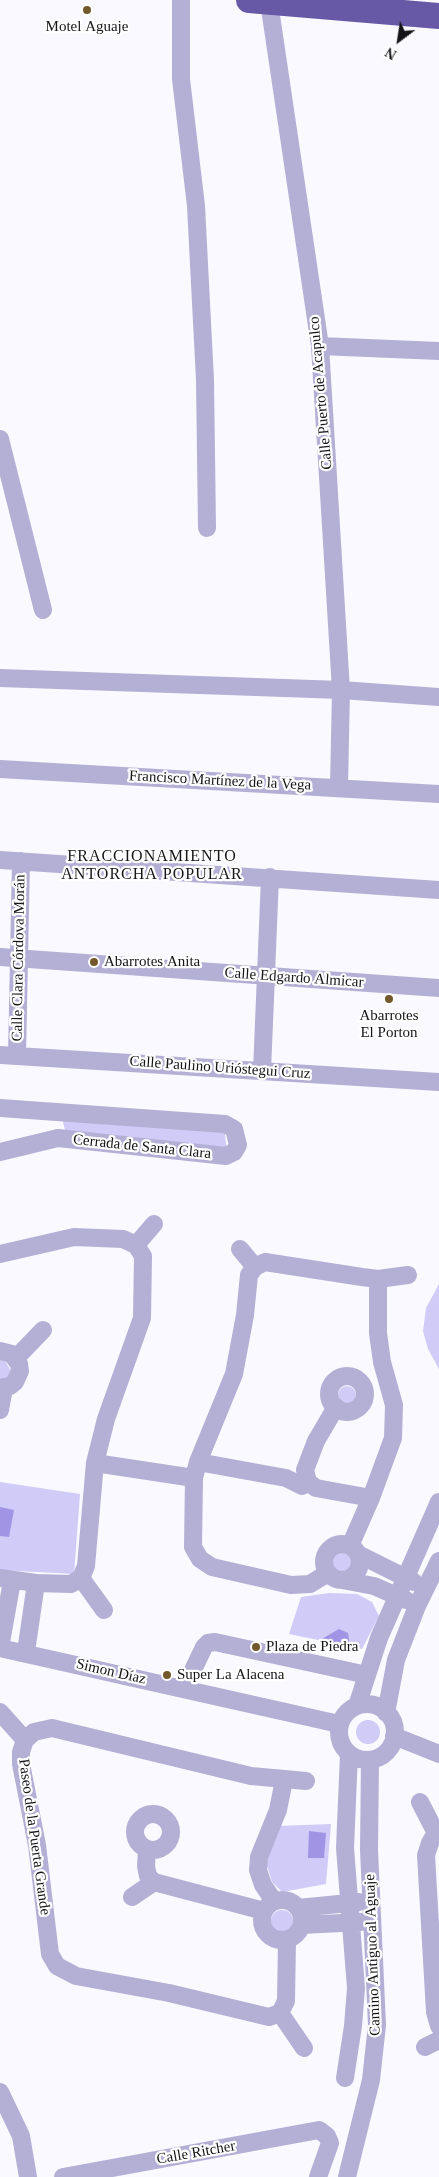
<!DOCTYPE html>
<html>
<head>
<meta charset="utf-8">
<style>
	body { margin:0 }
	#map { position:relative; width:439px; height:2177px; overflow:hidden; background:#f9f9ff; font-family:"Times New Roman",serif }
	canvas { display:block }
	.north { position:absolute; left:374px; top:15px; width:50px; height:50px; -webkit-text-stroke:4px #fff; paint-order:stroke; rotate:211deg; font-size:14px; font-weight:700; line-height:20px; text-align:center; color:#151518 }
	.north::after { content:''; display:block; margin:auto; width:18px; height:22px; background:#151518; clip-path:polygon(50% 0,100% 100%,50% 72%,0 100%) }
</style>
</head>
<body>
<div id="map">
<canvas width="439" height="2177"></canvas>
<div class="north">N</div>
</div>
<script>
const ctx = document.querySelector('canvas').getContext('2d');
ctx.lineJoin = 'round';
function paint(path, color) { ctx.fillStyle = color; ctx.fill(path, 'evenodd'); }
const poly = rows => new Path2D(rows.map(r => 'M' + r).join(''));
function strokePath(path, color, width, dash) { ctx.strokeStyle = color; ctx.lineWidth = width; ctx.lineCap = dash ? 'butt' : 'round'; ctx.setLineDash(dash || []); ctx.stroke(path); }
function drawText(font, color, halo, rows, align = 'center') {
  ctx.font = font + ' "Times New Roman",serif'; ctx.lineWidth = 4.5; ctx.setLineDash([]); ctx.textBaseline = 'middle'; ctx.strokeStyle = halo; ctx.fillStyle = color; for (const [text, x, y, turn = 0] of rows) {
    ctx.save(); ctx.translate(x, y); ctx.rotate((+turn || 0) * Math.PI / 180); ctx.textAlign = isNaN(turn) ? turn : align; if (halo) ctx.strokeText(text, 0, 0); ctx.fillText(text, 0, 0); ctx.restore();
  }
}
const green = poly([
	[62,1118,224,1128,227,1151,65,1130],
	[439,1284,439,1369,428,1349,423,1331,426,1308],
	[0,1360,6,1362,11,1371,8,1377,0,1381],
	'338 1395a9 9 0 1 1 18 0a9 9 0 1 1-18 0Z',
	[0,1482,80,1494,74,1574,0,1570],
	'330 1562a12 12 0 1 1 24 0a12 12 0 1 1-24 0Z',
	[329,1593,357,1594,372,1602,379,1616,362,1649,289,1634,301,1597],
	'356 1732a12 12 0 1 1 24 0a12 12 0 1 1-24 0Z',
	[331,1824,326,1884,282,1892,272,1882,265,1859,278,1826],
	'271 1921a11 11 0 1 1 22 0a11 11 0 1 1-22 0Z'
]);
const water = poly([
	[0,1507,14,1510,9,1537,0,1536],
	[339,1629,348,1633,350,1646,320,1640],
	[309,1831,326,1833,324,1858,308,1858]
]);
const minor = poly([
	[181,0,181,79,196,206,205,380,207,528],
	[269,2,320,346,341,690,339,787],
	[320,346,439,351],
	[0,439,43,610],
	[0,678,341,690,439,697],
	[0,769,439,794],
	[0,860,439,890],
	[0,957,439,988],
	[0,1055,439,1082],
	[17,1055,21,861],
	[262,1071,270,877],
	[0,1108,225,1124,234,1129,238,1145,234,1152,226,1156,58,1138,0,1152],
	[136,1245,154,1224],
	[240,1249,255,1267],
	[0,1254,74,1237,123,1239,136,1245,143,1256,142,1318,106,1419,95,1463,86,1566,81,1578,71,1584,36,1583,0,1578],
	[0,1351,12,1354,19,1364,20,1371,15,1382,10,1386,0,1388],
	[16,1358,43,1330],
	'329 1394a18 18 0 1 1 36 0a18 18 0 1 1-36 0Z',
	[0,1410,4,1388],
	[198,1462,286,1478,302,1486],
	[95,1463,194,1478],
	[308,1482,305,1470,316,1441,336,1407],
	[308,1482,316,1488,371,1498],
	'324 1562a18 18 0 1 1 36 0a18 18 0 1 1-36 0Z',
	[350,1546,371,1498,393,1438,394,1405,382,1362,378,1333,378,1279],
	[358,1554,414,1582],
	[328,1573,310,1584,291,1585,212,1567,200,1559,193,1547,194,1478,198,1462,234,1374,245,1315,249,1275,255,1267,265,1262,362,1277,378,1279,408,1275],
	[81,1578,104,1610],
	[342,1580,374,1586,406,1600],
	[0,1648,339,1724],
	[0,1648,12,1581],
	[26,1652,36,1583],
	[184,1689,204,1647,208,1643,215,1642,367,1675],
	'339 1732a28 28 0 1 1 56 0a28 28 0 1 1-56 0Z',
	[357,1706,379,1638,439,1502],
	[0,1712,25,1740],
	[386,1713,396,1660,417,1606,439,1561],
	[394,1736,439,1754],
	[420,1802,436,1833],
	'135 1832a18 18 0 1 1 36 0a18 18 0 1 1-36 0Z',
	[439,1833,436,1833,430,1843,426,1855,435,2012,439,2026],
	[147,1849,146,1866,148,1876,154,1882,264,1911],
	[132,1897,154,1882],
	'262 1920a20 20 0 1 1 40 0a20 20 0 1 1-40 0Z',
	[274,1901,263,1885,258,1870,259,1857,278,1810,284,1780],
	[298,1908,359,1902],
	[302,1925,361,1922],
	[287,1940,286,2001,280,2013,269,2017,169,1993,76,1976,57,1966,50,1954,37,1845,21,1764,21,1752,25,1740,34,1732,52,1728,251,1776,306,1781],
	[280,2013,304,2048],
	[425,2047,439,2040],
	[345,2078,353,2026,356,1988,345,1848,349,1754],
	[0,2092,21,2136,28,2177],
	[63,2177,319,2130,327,2136,330,2143,318,2177],
	[347,2177,371,2080,377,2025,369,1850,370,1760]
]);
const highway = poly([
	[249,0,439,16]
]);
const markers = [
	[87,10,5,"#72582a"],
	[94,962,5,"#72582a"],
	[389,999,5,"#72582a"],
	[256,1647,5,"#72582a"],
	[167,1675,5,"#72582a"]
];
const poiNames = [
	["Motel Aguaje",87,27,"center"],
	["Abarrotes Anita",104,962],
	["Abarrotes",389,1016,"center"],
	["El Porton",389,1033,"center"],
	["Plaza de Piedra",266,1647],
	["Super La Alacena",177,1675]
];
const streetNames = [
	["Calle Puerto de Acapulco",321,393,-95],
	["Francisco Martínez de la Vega",220,781,3],
	["Calle Clara Córdova Morán",19,958,-89],
	["Calle Edgardo Almicar",294,978,4],
	["Calle Paulino Urióstegui Cruz",220,1068,4],
	["Cerrada de Santa Clara",142,1147,6],
	["Simon Díaz",111,1672,13],
	["Paseo de la Puerta Grande",34,1837,82],
	["Camino Antiguo al Aguaje",373,1955,-92],
	["Calle Ritcher",196,2153,-10]
];
const neighbourhoodNames = [
	["FRACCIONAMIENTO",152,857],
	["ANTORCHA POPULAR",152,875]
];
paint(green, '#d0cbf7');
paint(water, '#a194e5');
strokePath(minor, '#b4afd5', 18);
strokePath(highway, '#6759a5', 26);
for (const [x, y, r, color] of markers) { const dot = new Path2D(); dot.arc(x, y, r, 0, 2 * Math.PI); ctx.fillStyle = color; ctx.fill(dot); strokePath(dot, '#fff', 2); }
drawText('15px', '#151518', '#fff', poiNames, 'left');
drawText('15px', '#151518', '#fff', streetNames);
ctx.letterSpacing = '1px';
drawText('16px', '#151518', '#fff', neighbourhoodNames);
ctx.letterSpacing = '0px';
</script>
</body>
</html>
